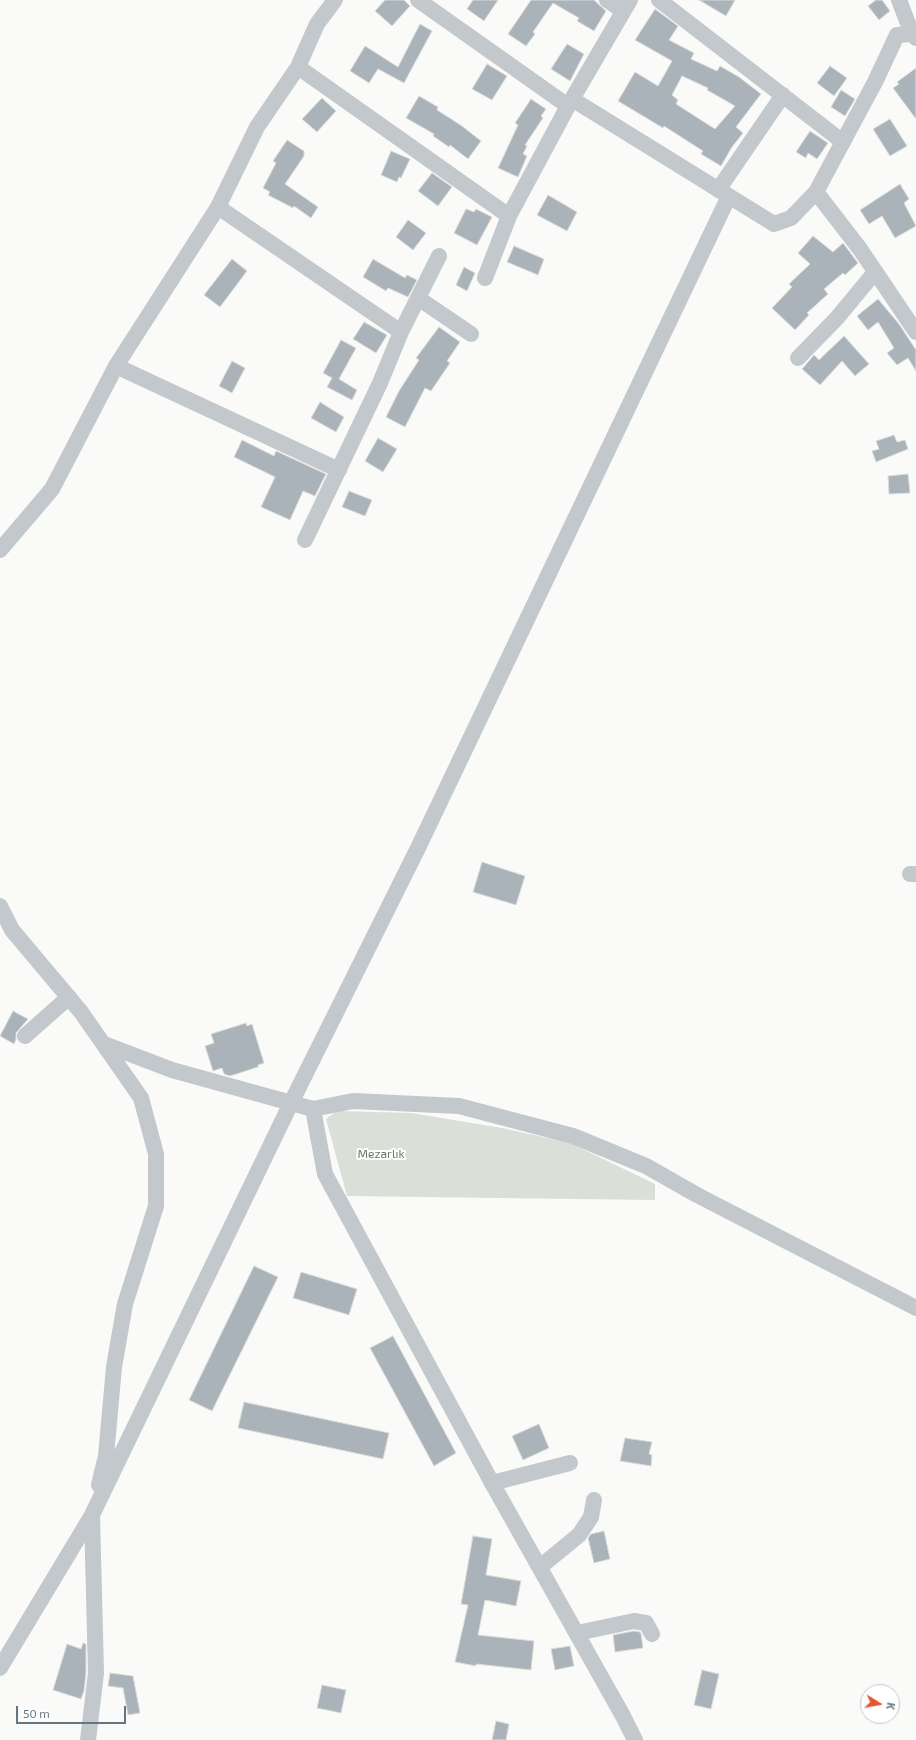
<!DOCTYPE html>
<html>
<head>
<meta charset="utf-8">
<style>
	body { margin:0 }
	#map { position:relative; width:916px; height:1740px; overflow:hidden; background:#fafaf8; font-family:"Exo 2",sans-serif }
	canvas { display:block }
	.north { position:absolute; left:860px; top:1684px; width:40px; height:40px; box-sizing:border-box; background:#fff; border:1px solid #c1c8cd; border-radius:50%; rotate:101deg; font-size:11px; font-weight:700; line-height:16px; text-align:center; color:#657683 }
	.north::after { content:''; display:block; margin:auto; width:14px; height:18px; background:#e4572e; clip-path:polygon(50% 0,100% 100%,50% 72%,0 100%) }
	.scale { position:absolute; left:16px; top:1706px; width:110px; height:18px; box-sizing:border-box; border:2px solid #657683; border-top:0; padding-left:5px; font-size:12px; line-height:14px; white-space:nowrap; color:#657683; -webkit-text-stroke:3px #fff; paint-order:stroke }
</style>
</head>
<body>
<div id="map">
<canvas width="916" height="1740"></canvas>
<div class="north">K</div>
<div class="scale">50 m</div>
</div>
<script>
const ctx = document.querySelector('canvas').getContext('2d');
ctx.lineJoin = 'round';
function paint(path, color) { ctx.fillStyle = color; ctx.fill(path, 'evenodd'); }
const poly = rows => new Path2D(rows.map(r => 'M' + r).join(''));
function strokePath(path, color, width, dash) { ctx.strokeStyle = color; ctx.lineWidth = width; ctx.lineCap = dash ? 'butt' : 'round'; ctx.setLineDash(dash || []); ctx.stroke(path); }
function drawText(font, color, halo, rows, align = 'center') {
  ctx.font = font + ' "Exo 2",sans-serif'; ctx.lineWidth = 4; ctx.setLineDash([]); ctx.textBaseline = 'middle'; ctx.strokeStyle = halo; ctx.fillStyle = color; for (const [text, x, y, turn = 0] of rows) {
    ctx.save(); ctx.translate(x, y); ctx.rotate((+turn || 0) * Math.PI / 180); ctx.textAlign = isNaN(turn) ? turn : align; if (halo) ctx.strokeText(text, 0, 0); ctx.fillText(text, 0, 0); ctx.restore();
  }
}
const green = poly([
	[337,1111,411,1113,502,1128,570,1143,655,1184,655,1200,347,1196,326,1119]
]);
const building = poly([
	[385,0,404,0,410,6,392,26,375,11,385,0],
	[473,0,498,0,484,21,467,9,473,0],
	[531,0,594,0,606,11,594,31,577,21,579,18,553,3,533,32,535,34,526,46,508,34,531,0],
	[699,0,735,0,726,16,699,0],
	[876,0,882,0,890,11,879,20,868,6,876,0],
	[655,9,678,26,669,40,694,53,691,59,717,71,720,66,739,77,761,94,736,127,743,133,732,147,721,166,701,154,703,151,664,126,663,128,618,101,635,72,658,86,672,61,635,40,655,9],
	[682,76,708,88,707,90,735,106,715,129,676,104,678,100,672,95,682,76],
	[420,24,432,31,404,83,378,69,369,83,350,71,365,46,398,67,420,24],
	[567,44,584,54,570,81,551,69,567,44],
	[487,64,507,76,492,100,472,89,487,64],
	[830,66,847,78,834,96,817,83,830,66],
	[916,68,916,119,893,88,899,84,897,82,916,68],
	[841,90,855,99,845,116,831,107,841,90],
	[419,96,438,107,437,110,462,126,481,141,468,159,450,145,449,147,433,136,434,134,406,118,419,96],
	[322,98,336,111,317,132,302,119,322,98],
	[531,99,546,109,541,116,543,118,525,145,527,146,523,154,527,156,518,177,498,168,518,125,515,123,531,99],
	[890,119,907,146,890,156,873,129,890,119],
	[810,131,828,143,817,159,808,153,806,158,796,152,810,131],
	[287,140,304,151,304,156,285,184,318,207,311,218,294,206,293,208,268,195,270,192,263,188,276,163,273,161,287,140],
	[391,151,410,159,401,178,399,177,397,182,381,175,391,151],
	[432,173,452,187,438,206,418,191,432,173],
	[900,184,909,199,904,203,916,226,895,238,882,216,869,224,860,210,900,184],
	[548,195,577,212,567,231,537,215,548,195],
	[466,209,474,212,476,209,492,217,477,245,454,233,466,209],
	[408,220,426,233,413,250,396,237,408,220],
	[813,236,833,252,843,243,858,263,845,275,843,273,824,289,828,294,807,313,809,315,795,330,772,308,792,287,789,284,810,264,798,253,813,236],
	[514,246,544,259,538,275,507,262,514,246],
	[232,259,247,271,220,307,204,295,232,259],
	[373,259,405,278,407,275,417,280,408,297,388,288,386,291,363,277,373,259],
	[464,267,475,273,467,291,456,285,464,267],
	[878,299,899,324,916,350,916,371,908,358,897,365,887,353,894,348,878,322,868,330,857,316,878,299],
	[364,322,387,335,376,353,353,339,364,322],
	[439,327,460,342,447,361,450,363,431,391,425,388,405,427,386,417,399,391,419,360,416,358,439,327],
	[844,336,869,364,855,376,842,361,820,385,802,369,814,355,819,360,844,336],
	[341,340,356,348,339,379,357,390,352,400,327,387,332,378,323,373,341,340],
	[232,361,245,368,232,393,219,386,232,361],
	[320,402,344,417,336,432,311,418,320,402],
	[894,435,897,442,905,440,908,449,876,462,872,451,879,449,876,441,894,435],
	[378,438,397,449,383,472,365,461,378,438],
	[242,440,274,456,276,451,326,474,315,496,303,491,290,520,261,507,275,477,234,457,242,440],
	[908,474,910,493,889,494,888,476,908,474],
	[349,491,372,500,365,516,342,507,349,491],
	[482,862,525,876,516,905,473,892,482,862],
	[13,1011,28,1019,16,1033,16,1039,14,1044,0,1036,13,1011],
	[246,1023,247,1026,252,1024,264,1063,258,1065,258,1067,230,1076,224,1074,222,1068,213,1071,205,1046,214,1043,211,1034,246,1023],
	[254,1266,278,1277,212,1411,189,1400,254,1266],
	[301,1272,357,1289,349,1315,293,1298,301,1272],
	[393,1336,456,1453,434,1466,370,1348,393,1336],
	[244,1402,389,1433,383,1459,238,1428,244,1402],
	[539,1424,549,1448,523,1460,512,1436,539,1424],
	[625,1438,652,1442,649,1454,652,1455,651,1466,620,1461,625,1438],
	[604,1531,610,1559,594,1563,588,1538,591,1534,604,1531],
	[473,1536,492,1539,486,1575,521,1581,516,1606,485,1600,478,1635,534,1641,531,1670,476,1664,476,1666,455,1662,468,1605,461,1604,473,1536],
	[634,1631,640,1632,641,1634,643,1648,615,1652,613,1635,634,1631],
	[83,1643,86,1644,86,1673,84,1691,81,1699,53,1690,67,1644,81,1649,83,1643],
	[570,1646,574,1666,555,1670,551,1649,570,1646],
	[702,1670,719,1674,711,1709,694,1705,702,1670],
	[110,1673,133,1676,140,1713,128,1715,123,1688,108,1686,110,1673],
	[322,1685,346,1690,341,1713,317,1708,322,1685],
	[496,1721,509,1724,506,1740,492,1740,496,1721]
]);
const minor = poly([
	[418,0,568,106],
	[607,0,623,11],
	[659,0,843,142],
	[899,0,912,34],
	[298,67,509,216],
	[572,99,774,224,791,218,816,192,875,82,897,35,912,34,916,38],
	[718,190,783,95],
	[816,192,860,249,916,332],
	[218,207,401,332],
	[485,278,509,216,568,106,630,0],
	[418,298,471,334],
	[798,358,837,318,875,272],
	[116,366,339,470],
	[305,540,380,383,401,332,439,256],
	[0,550,52,489,116,366,218,207,257,127,298,67,317,24,335,0],
	[910,874,916,874],
	[0,906,12,930,81,1012,141,1098,156,1154,156,1206,125,1304,114,1367,106,1456,99,1485],
	[25,1036,69,997],
	[104,1044,172,1070,313,1109,325,1174,492,1483,623,1716,635,1740],
	[313,1109,353,1101,459,1106,573,1136,646,1166,697,1195,916,1308],
	[492,1483,570,1463],
	[540,1567,579,1535,591,1517,594,1500],
	[577,1633,634,1621,646,1623,652,1634],
	[0,1668,92,1515,291,1103,418,848,729,196],
	[88,1740,96,1673,92,1515]
]);
const parkNames = [
	["Mezarlık",381,1154]
];
paint(green, '#dadfd7');
paint(building, '#aab3b9');
strokePath(building, '#dcdcda', 1);
strokePath(minor, '#c3c8cc', 16);
drawText('12px', '#687a64', '#fff', parkNames);
</script>
</body>
</html>
